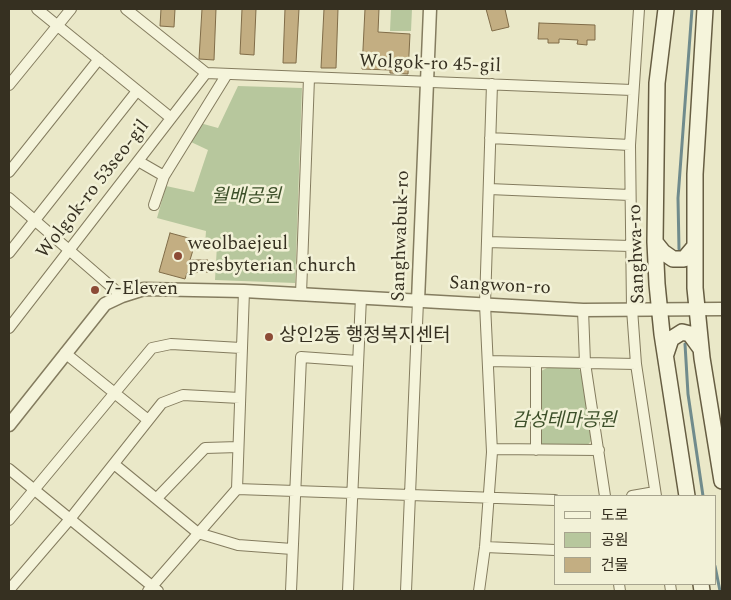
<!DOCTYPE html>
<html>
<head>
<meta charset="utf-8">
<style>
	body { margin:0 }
	#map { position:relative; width:731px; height:600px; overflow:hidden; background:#eae8c8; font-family:Spectral,"Noto Sans KR",serif }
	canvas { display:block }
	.frame { position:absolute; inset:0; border:10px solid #363021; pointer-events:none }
	.legend { position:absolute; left:554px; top:495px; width:162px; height:90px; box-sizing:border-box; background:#f2f1d7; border:1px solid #a7a48e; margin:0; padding:6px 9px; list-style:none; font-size:15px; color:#363021 }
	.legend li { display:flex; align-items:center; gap:10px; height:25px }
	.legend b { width:25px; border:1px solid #a7a48e }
</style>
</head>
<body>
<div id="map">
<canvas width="731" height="600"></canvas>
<div class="frame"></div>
<ul class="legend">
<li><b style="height:6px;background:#f5f4db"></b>도로</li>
<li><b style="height:14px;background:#b7c79d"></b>공원</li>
<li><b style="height:14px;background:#c3ae82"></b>건물</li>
</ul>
</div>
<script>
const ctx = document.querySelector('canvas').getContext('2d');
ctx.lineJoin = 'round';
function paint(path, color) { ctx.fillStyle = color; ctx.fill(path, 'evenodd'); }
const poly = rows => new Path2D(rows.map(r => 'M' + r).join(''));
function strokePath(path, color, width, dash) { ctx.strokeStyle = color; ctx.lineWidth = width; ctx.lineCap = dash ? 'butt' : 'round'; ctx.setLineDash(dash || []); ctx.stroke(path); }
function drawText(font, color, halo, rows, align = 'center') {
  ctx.font = font + ' Spectral,"Noto Sans KR",serif'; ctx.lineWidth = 5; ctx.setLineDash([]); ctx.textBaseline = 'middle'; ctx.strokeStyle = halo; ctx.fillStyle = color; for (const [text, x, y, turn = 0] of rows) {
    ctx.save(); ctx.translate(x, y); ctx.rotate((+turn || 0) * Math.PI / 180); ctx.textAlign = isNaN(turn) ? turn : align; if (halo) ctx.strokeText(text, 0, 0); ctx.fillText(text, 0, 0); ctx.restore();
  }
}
const green = poly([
	[391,9,412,9,411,31,390,31],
	[238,86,302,88,295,283,215,280,217,245,205,245,206,231,157,218,166,186,194,192,208,150,191,142,200,123,218,128],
	[547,368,578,368,583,374,591,441,586,447,543,448,539,443,539,372]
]);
const stream = poly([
	[679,249,678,198,692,9],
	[685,344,688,394,703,496],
	[715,566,720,591]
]);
const building = poly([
	[161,9,175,9,174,27,160,26,161,9],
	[202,9,216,9,214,60,199,59,202,9],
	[242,9,256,9,254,55,240,54,242,9],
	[285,9,299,9,296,63,283,63,285,9],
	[324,9,338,9,336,68,321,68,324,9],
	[365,9,379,9,378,32,410,34,408,74,390,73,390,70,362,69,365,9],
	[486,9,505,9,509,27,492,31,486,9],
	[539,23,595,25,595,40,587,40,587,45,577,44,578,40,559,39,559,43,548,43,548,39,538,39,539,23],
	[170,233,196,240,190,260,208,260,208,272,187,273,185,279,159,272,170,233]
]);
const minor = poly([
	[37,9,171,118],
	[126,9,206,73,632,90],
	[639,9,630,145,632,309,636,364,656,496],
	[9,85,71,9],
	[490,138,630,145],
	[138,161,164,176],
	[9,172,99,59],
	[489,189,630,195],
	[9,198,122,296],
	[154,205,164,176,227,74],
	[487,242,631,246],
	[9,253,137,91],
	[301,294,309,78],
	[583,310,585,363,605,496],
	[9,328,206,73],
	[65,353,148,420],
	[488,361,636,364],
	[536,362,536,450],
	[492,449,599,450],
	[114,464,198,533,238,545,292,549],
	[9,469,158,591],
	[237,489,555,500],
	[632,496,655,492],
	[158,497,205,448,238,447],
	[9,520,152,348,171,344,241,348],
	[485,547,555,550],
	[619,584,620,591],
	[670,584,671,591],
	[9,590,70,519,162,403,183,395,240,398],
	[148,591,237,489,244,291],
	[291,591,301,357,358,361],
	[348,591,361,297],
	[406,591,418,301],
	[479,591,485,547,492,452,485,304,492,84]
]);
const tertiary = poly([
	[418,301,430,9],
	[9,425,105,304,122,296,144,289,244,291,583,310,722,309]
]);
const secondary = poly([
	[666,9,657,83,655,242,657,284,662,334,687,496],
	[705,9,695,174,695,288,702,358,722,481],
	[655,242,663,252,673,259,684,259,695,246],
	[666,354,671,339,682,332,690,334,701,349],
	[701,584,702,591]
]);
const markers = [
	[178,256,5,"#8c4b36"],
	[95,290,5,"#8c4b36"],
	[269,337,5,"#8c4b36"]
];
const streetNames = [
	["Wolgok-ro 45-gil",430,65,2],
	["Wolgok-ro 53seo-gil",94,190,-52],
	["Sanghwabuk-ro",402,236,-88],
	["Sanghwa-ro",638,254,-92],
	["Sangwon-ro",500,287,3]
];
const parkNames = [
	["월배공원",246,198],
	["감성테마공원",564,422]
];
const poiNames = [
	["weolbaejeul",188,245],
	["presbyterian church",188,267],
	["7-Eleven",105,290],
	["상인2동 행정복지센터",279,337]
];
paint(green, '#b7c79d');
strokePath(stream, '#708b8c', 3);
paint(building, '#c3ae82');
strokePath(building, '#806c48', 1);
strokePath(minor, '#847c5f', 12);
strokePath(tertiary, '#847c5f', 15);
strokePath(secondary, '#665d42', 18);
strokePath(minor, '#f5f4db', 10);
strokePath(tertiary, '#f5f4db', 12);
strokePath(secondary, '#f5f4db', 15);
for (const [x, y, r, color] of markers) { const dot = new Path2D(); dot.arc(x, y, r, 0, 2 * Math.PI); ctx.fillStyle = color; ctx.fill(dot); strokePath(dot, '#f2f1d7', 2); }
drawText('19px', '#363021', '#f2f1d7', streetNames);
drawText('italic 19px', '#3d502a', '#f2f1d7', parkNames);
drawText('19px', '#363021', '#f2f1d7', poiNames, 'left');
</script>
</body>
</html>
